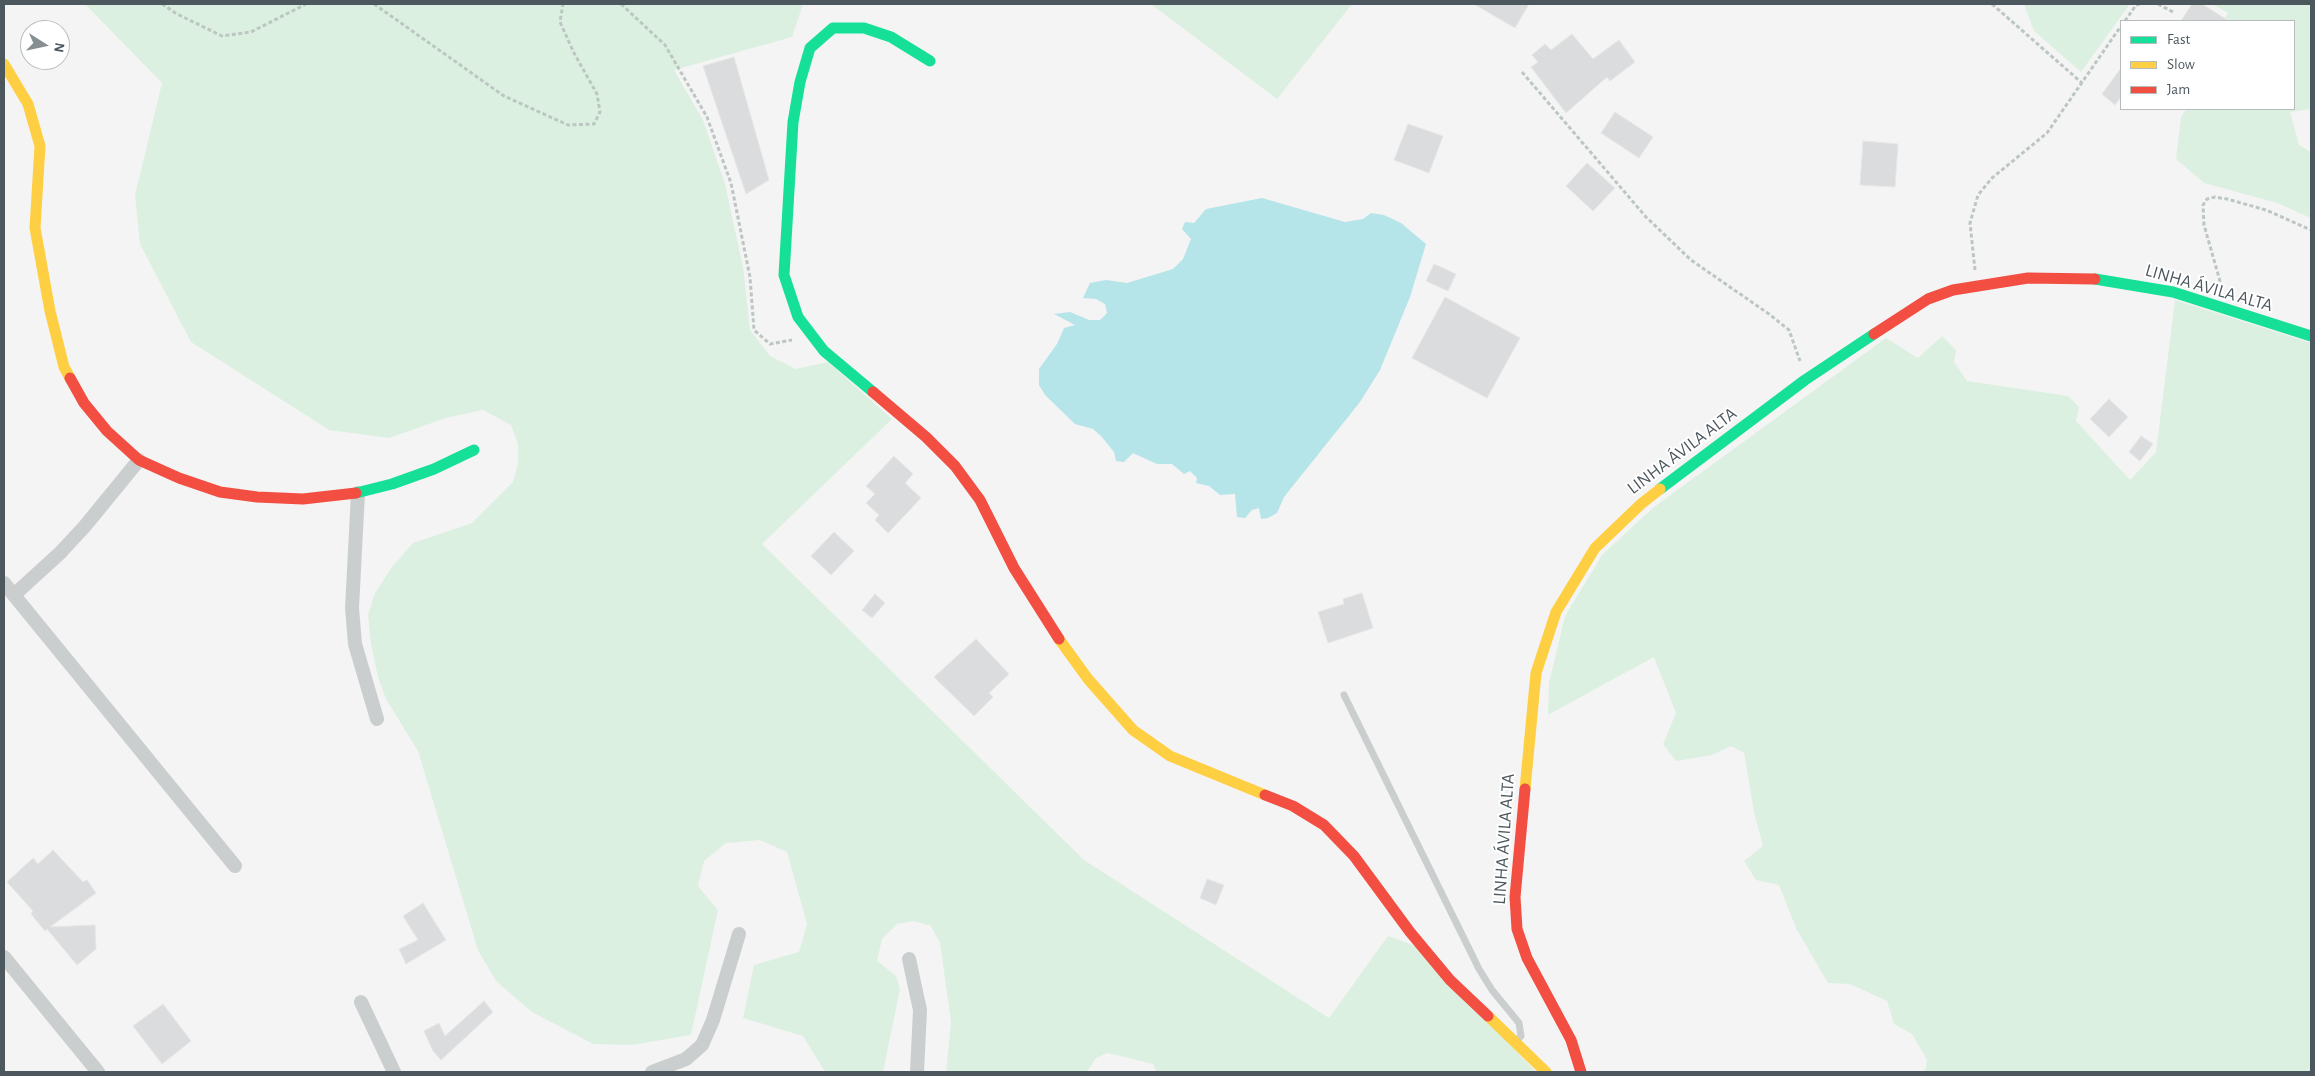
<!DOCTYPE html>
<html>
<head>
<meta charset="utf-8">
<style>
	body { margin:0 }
	#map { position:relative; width:2315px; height:1076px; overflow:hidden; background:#f4f4f4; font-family:"Alegreya Sans",sans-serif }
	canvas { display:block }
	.frame { position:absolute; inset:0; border:5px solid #4c585e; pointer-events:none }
	.legend { position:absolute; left:2120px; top:20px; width:175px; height:90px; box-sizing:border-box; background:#fff; border:1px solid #b7bcbf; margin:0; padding:6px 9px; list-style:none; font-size:15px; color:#4c585e }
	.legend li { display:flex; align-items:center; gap:10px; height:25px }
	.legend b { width:25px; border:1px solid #b7bcbf }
	.north { position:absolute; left:20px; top:20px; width:50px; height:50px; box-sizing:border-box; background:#fff; border:1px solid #b7bcbf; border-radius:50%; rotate:100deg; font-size:14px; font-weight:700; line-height:20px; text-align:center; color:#4c585e }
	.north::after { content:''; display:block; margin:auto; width:18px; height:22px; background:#878f92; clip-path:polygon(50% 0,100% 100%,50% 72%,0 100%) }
</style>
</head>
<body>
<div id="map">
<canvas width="2315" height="1076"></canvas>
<div class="frame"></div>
<ul class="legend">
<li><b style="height:6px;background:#16e098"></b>Fast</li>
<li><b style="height:6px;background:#ffcf43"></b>Slow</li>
<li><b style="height:6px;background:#f24e42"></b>Jam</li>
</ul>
<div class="north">N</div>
</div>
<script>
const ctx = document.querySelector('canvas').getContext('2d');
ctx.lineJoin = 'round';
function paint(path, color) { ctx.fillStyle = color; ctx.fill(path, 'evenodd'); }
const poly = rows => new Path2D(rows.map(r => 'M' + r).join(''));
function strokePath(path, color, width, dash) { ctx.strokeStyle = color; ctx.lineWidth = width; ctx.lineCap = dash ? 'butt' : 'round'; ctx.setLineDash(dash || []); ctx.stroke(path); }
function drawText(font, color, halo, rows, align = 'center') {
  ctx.font = font + ' "Alegreya Sans",sans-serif'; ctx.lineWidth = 4; ctx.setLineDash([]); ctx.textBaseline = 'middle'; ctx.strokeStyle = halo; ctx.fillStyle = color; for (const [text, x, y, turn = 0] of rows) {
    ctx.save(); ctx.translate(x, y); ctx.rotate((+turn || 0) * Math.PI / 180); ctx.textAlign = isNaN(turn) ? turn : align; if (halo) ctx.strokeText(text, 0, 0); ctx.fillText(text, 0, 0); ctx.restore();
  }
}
const green = poly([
	[85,4,803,4,792,37,674,70,703,120,725,184,743,267,750,330,770,356,796,369,828,362,892,419,762,544,1084,860,1329,1018,1388,936,1418,947,1536,1072,1156,1072,1153,1064,1108,1053,1096,1058,1087,1072,946,1072,951,1022,940,943,931,926,914,921,897,924,882,939,877,961,896,976,900,989,883,1072,825,1072,803,1036,743,1018,754,965,799,952,807,924,787,852,760,840,726,843,704,861,698,886,718,910,691,1035,632,1045,593,1044,532,1012,496,981,478,950,418,751,386,699,378,677,371,644,368,615,375,593,392,567,413,543,472,523,513,482,518,464,518,444,511,425,483,410,446,418,389,438,329,430,191,342,140,244,135,195,162,83],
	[1151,4,1352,4,1277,99],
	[2024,4,2130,4,2081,72,2034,31],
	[2212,4,2311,4,2311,109,2290,112,2299,145,2311,152,2311,218,2277,203,2204,183,2176,159,2181,118,2186,109,2294,109,2294,21,2223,21,2228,13],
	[2175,300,2311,343,2311,1072,1925,1072,1927,1060,1912,1034,1894,1024,1887,1001,1850,984,1828,983,1796,928,1779,885,1756,880,1744,861,1763,846,1754,812,1744,753,1731,746,1712,755,1676,761,1663,744,1676,713,1654,657,1548,715,1549,683,1565,616,1602,555,1654,507,1886,338,1918,358,1942,336,1956,350,1954,362,1967,381,2068,396,2079,407,2076,421,2130,480,2156,452]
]);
const water = poly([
	[1262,198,1345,222,1363,219,1371,213,1384,215,1401,223,1426,244,1410,297,1380,370,1360,402,1284,497,1277,513,1268,518,1261,519,1259,508,1252,510,1245,518,1237,517,1235,494,1220,495,1209,486,1196,483,1197,478,1190,471,1184,474,1172,464,1157,464,1133,453,1124,462,1116,461,1114,452,1101,436,1093,429,1075,424,1045,395,1039,385,1039,369,1057,344,1064,328,1075,325,1054,314,1070,312,1089,320,1100,320,1107,313,1105,304,1096,299,1083,298,1090,283,1106,280,1127,283,1173,269,1183,259,1191,239,1182,229,1185,222,1194,223,1206,209]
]);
const building = poly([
	[1474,4,1529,4,1515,28,1474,4],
	[2192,4,2202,4,2229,21,2181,21,2192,4],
	[1572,34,1593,59,1619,40,1635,62,1610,81,1607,77,1566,113,1531,67,1538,62,1532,55,1545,44,1551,50,1572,34],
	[734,57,769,180,746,194,703,66,734,57],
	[2121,68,2121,97,2115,105,2102,94,2121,68],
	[1615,112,1653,137,1639,158,1601,133,1615,112],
	[1408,124,1443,136,1429,173,1394,160,1408,124],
	[1863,141,1898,144,1895,187,1860,185,1863,141],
	[1587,163,1615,188,1593,211,1566,186,1587,163],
	[1434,264,1456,274,1448,291,1426,281,1434,264],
	[1445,297,1520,338,1487,398,1412,358,1445,297],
	[2109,399,2128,417,2109,437,2090,419,2109,399],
	[2141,436,2153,444,2140,461,2129,452,2141,436],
	[894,456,913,474,905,483,921,498,888,533,875,520,879,515,866,503,875,494,866,486,894,456],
	[834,532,854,551,831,575,811,556,834,532],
	[1362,593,1373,628,1328,643,1318,612,1344,604,1343,599,1362,593],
	[875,594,885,603,872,618,862,610,875,594],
	[976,639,1009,674,989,693,993,697,974,716,934,677,976,639],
	[53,850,83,882,87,880,96,893,50,927,95,925,96,949,77,965,47,929,45,931,31,914,33,911,7,882,33,858,38,864,53,850],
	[1207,879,1224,885,1216,905,1200,898,1207,879],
	[423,903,446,940,406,964,399,949,418,940,403,916,423,903],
	[484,1001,493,1012,441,1060,433,1051,424,1031,439,1023,445,1036,484,1001],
	[163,1004,191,1041,162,1064,133,1026,163,1004]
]);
const path = poly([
	[162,4,177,14,222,36,251,32,306,4],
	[374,4,504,96,568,125,594,124,600,112,597,94,574,53,560,22,563,4],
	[621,4,665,45,707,117,731,183,750,277,754,330,770,344,792,340],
	[1992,4,2082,83],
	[2158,4,2173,12],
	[2125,21,2136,5,2140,4],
	[1522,72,1646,217,1691,260,1769,314,1789,330,1800,361],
	[1975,270,1970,223,1978,195,1992,178,2047,133,2121,26],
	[2222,288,2204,225,2203,205,2207,199,2215,197,2227,199,2266,210,2311,230]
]);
const lane = poly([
	[1344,695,1479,969,1492,990,1519,1023,1521,1036,1516,1041]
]);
const street = poly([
	[358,493,352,608,355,644,377,719],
	[4,583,235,866],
	[15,594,60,553,85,526,139,460],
	[4,957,98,1072],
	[909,959,920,1010,917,1072],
	[361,1002,394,1072],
	[652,1072,686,1059,702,1045,713,1020,739,934]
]);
const fast = poly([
	[2095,279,2173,292,2311,336],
	[873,392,824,351,798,317,784,275,793,122,800,82,810,48,833,28,864,28,891,37,930,61],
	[1660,489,1805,380,1874,334],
	[356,493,392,484,434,469,474,450]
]);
const slow = poly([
	[4,64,28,104,40,146,35,228,50,311,64,367,70,378],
	[1059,639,1088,679,1133,730,1170,756,1265,795],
	[1525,789,1536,673,1556,612,1595,548,1641,504,1660,489],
	[1488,1016,1546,1072]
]);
const jam = poly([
	[1874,334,1928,299,1953,290,2028,278,2095,279],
	[70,378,84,403,107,431,139,460,179,478,220,492,257,497,303,499,356,493],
	[873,392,926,437,955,466,980,500,1014,568,1059,639],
	[1525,789,1515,897,1517,929,1527,958,1571,1040,1581,1072],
	[1265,795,1293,806,1324,825,1354,856,1410,932,1450,980,1488,1016]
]);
const streetNames = [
	["LINHA ÁVILA ALTA",2209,288,16],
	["LINHA ÁVILA ALTA",1682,451,-37],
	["LINHA ÁVILA ALTA",1504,839,-86]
];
paint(green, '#dcf0e1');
paint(water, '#b5e4e9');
paint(building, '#dbdcdd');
strokePath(building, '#e6e6e6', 1);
strokePath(path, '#bcc6c2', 3, [4, 2.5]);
strokePath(lane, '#cbcecf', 7);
strokePath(street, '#cbcecf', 14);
strokePath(fast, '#16e098', 11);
strokePath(slow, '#ffcf43', 11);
strokePath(jam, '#f24e42', 11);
drawText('18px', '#4c585e', '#fff', streetNames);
</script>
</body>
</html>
